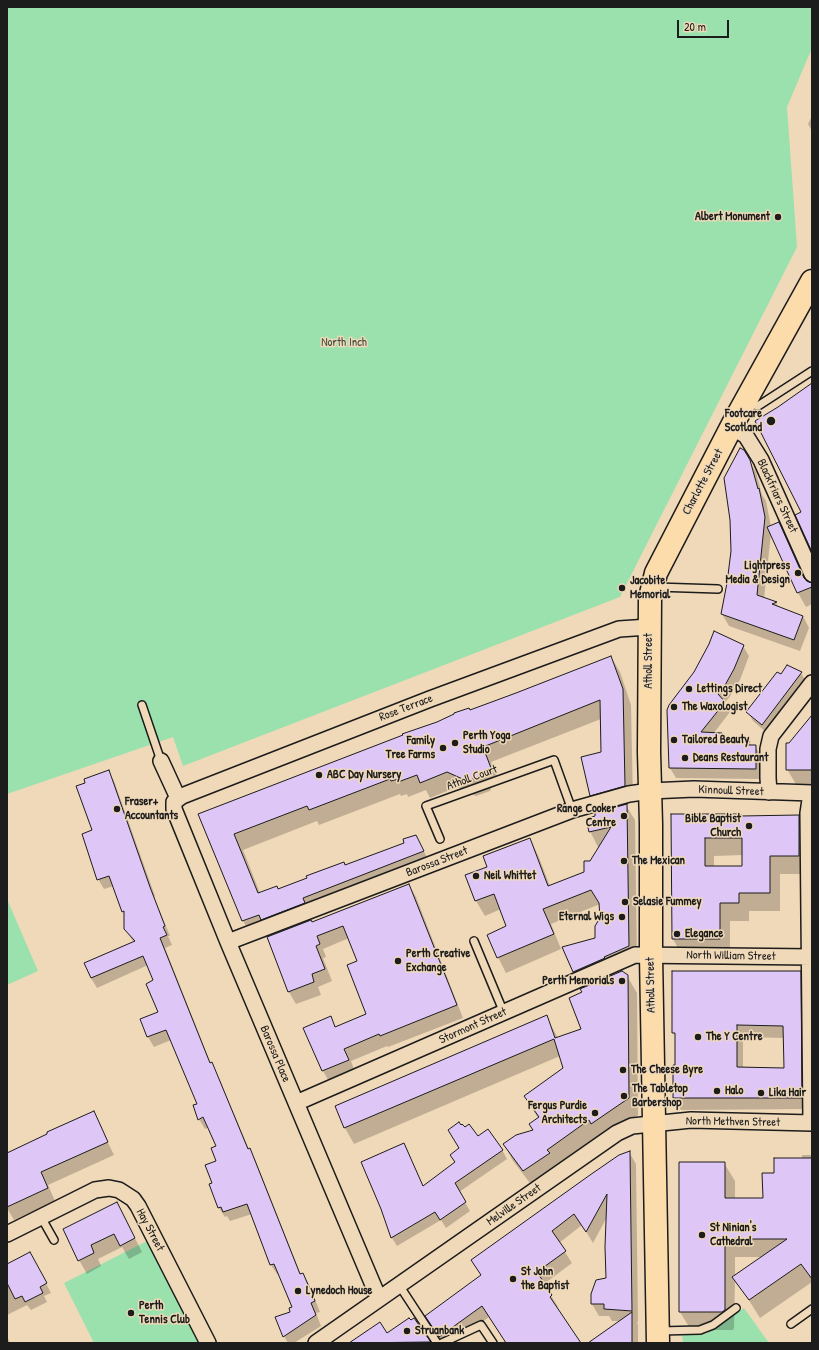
<!DOCTYPE html>
<html>
<head>
<meta charset="utf-8">
<style>
	body { margin:0 }
	#map { position:relative; width:819px; height:1350px; overflow:hidden; background:#f0d9b8; font-family:"Patrick Hand",sans-serif }
	canvas { display:block }
	.frame { position:absolute; inset:0; border:8px solid #1c1c1c; pointer-events:none }
	.scale { position:absolute; left:677px; top:20px; width:52px; height:18px; box-sizing:border-box; border:2px solid #1c1c1c; border-top:0; padding-left:5px; font-size:12px; line-height:14px; white-space:nowrap; color:#1c1c1c; -webkit-text-stroke:3px #f0d9b8; paint-order:stroke }
</style>
</head>
<body>
<div id="map">
<canvas width="819" height="1350"></canvas>
<div class="frame"></div>
<div class="scale">20 m</div>
</div>
<script>
const ctx = document.querySelector('canvas').getContext('2d');
ctx.lineJoin = 'round';
function paint(path, color) { ctx.fillStyle = color; ctx.fill(path, 'evenodd'); }
const poly = rows => new Path2D(rows.map(r => 'M' + r).join(''));
function strokePath(path, color, width, dash) { ctx.strokeStyle = color; ctx.lineWidth = width; ctx.lineCap = dash ? 'butt' : 'round'; ctx.setLineDash(dash || []); ctx.stroke(path); }
function drawText(font, color, halo, rows, align = 'center') {
  ctx.font = font + ' "Patrick Hand",sans-serif'; ctx.lineWidth = 3; ctx.setLineDash([]); ctx.textBaseline = 'middle'; ctx.strokeStyle = halo; ctx.fillStyle = color; for (const [text, x, y, turn = 0] of rows) {
    ctx.save(); ctx.translate(x, y); ctx.rotate((+turn || 0) * Math.PI / 180); ctx.textAlign = isNaN(turn) ? turn : align; if (halo) ctx.strokeText(text, 0, 0); ctx.fillText(text, 0, 0); ctx.restore();
  }
}
const green = poly([
	[7,7,812,7,812,48,787,107,797,247,620,597,183,766,173,737,7,794],
	[7,899,38,971,7,985],
	[147,1241,199,1343,94,1343,64,1283],
	[744,1308,769,1343,683,1343,682,1334,706,1334]
]);
const shadow = poly([
	[812,116,812,131,808,124],
	[749,460,756,472,762,495,766,501,771,527,779,523,787,538,808,583,812,584,812,604,806,607,798,593,771,533,764,599,776,603,779,608,803,616,809,628,800,651,729,626,722,614],
	[743,646,749,656,740,680,729,698,724,703,730,712,713,734,721,734,724,740,749,742,752,746,755,746,761,756,761,779,676,778,670,768],
	[611,657,620,672,631,705,633,801,625,804,635,820,637,961,612,972,614,975,627,976,637,993,638,1115,602,1140,599,1136,556,1166,533,1187,513,1161,504,1144,534,1131,538,1118,525,1097,564,1068,560,1056,354,1144,345,1128,336,1106,546,1016,558,1038,583,1029,584,988,574,972,563,948,596,939,601,918,600,904,551,924,561,949,506,973,498,957,507,927,501,909,485,916,476,901,488,867,530,839,538,855,550,886,585,872,601,846,598,847,590,831,596,817,601,812,591,795,602,753,601,719,491,762,500,783,492,786,490,791,476,796,457,787,430,798,426,790,408,797,407,794,401,796,400,794,319,825,317,821,243,850,260,893,278,890,345,866,405,843,416,836,432,867,311,914,313,919,310,920,312,923,409,885,416,897,463,1018,388,1047,387,1046,351,1061,355,1072,330,1083,323,1071,305,1028,330,1017,336,1028,367,1015,358,961,349,938,323,949,326,957,323,958,332,981,318,987,321,995,296,1004,289,992,268,937,271,936,268,930,252,936,243,921,199,815],
	[801,673,806,682,767,733,753,721,748,712,781,676],
	[812,715,812,793,801,793,787,769,789,744],
	[108,771,114,781,155,896,154,897,170,936,168,936,172,945,165,948,211,1064,217,1074,249,1149,255,1159,301,1275,303,1274,309,1284,320,1312,316,1313,321,1326,294,1343,288,1343,284,1336,293,1308,279,1274,277,1274,271,1265,252,1214,230,1221,227,1216,225,1217,219,1208,213,1183,218,1162,217,1147,209,1127,205,1129,199,1119,198,1104,171,1040,154,1047,148,1037,142,1019,159,1012,154,981,148,965,97,988,91,978,134,943,125,929,125,915,114,886,104,889,98,879,93,831,86,783],
	[672,815,741,815,742,817,798,816,809,834,809,874,780,874,780,911,749,911,749,921,730,921,730,957,683,957,673,939],
	[743,855,743,867,714,867,714,856],
	[800,972,807,984,808,1109,681,1110,674,1098,676,1037,674,1033],
	[743,1037,784,1038,785,1069,747,1069,743,1067],
	[93,1112,114,1155,48,1185,55,1201,14,1220,7,1208,7,1154],
	[477,1137,502,1150,507,1159,459,1192,470,1211,446,1228,441,1220,397,1246,392,1238,382,1208,404,1144,423,1187,456,1162,460,1149],
	[629,1152,636,1164,638,1322,637,1322,638,1325,638,1343,592,1343,620,1321,612,1321,609,1316,599,1316,592,1304,592,1294,607,1279,607,1217,593,1243,582,1225,559,1243,572,1263,544,1284,558,1307,556,1308,580,1343,506,1343,489,1317,453,1343,443,1343,433,1328,482,1276,472,1261],
	[802,1155,812,1155,812,1282,760,1318,735,1278,734,1328,733,1330,691,1330,680,1312,724,1163,735,1181,735,1199,764,1199,775,1174,802,1159],
	[735,1257,763,1257,735,1276],
	[117,1203,142,1252,129,1259,122,1247,98,1259,101,1266,87,1274,79,1260],
	[35,1262,51,1293,44,1296,47,1302,31,1310,27,1305,7,1315,7,1265],
	[414,1319,430,1343,351,1343,379,1323,387,1334],
	[7,1336,10,1343,7,1343]
]);
const building = poly([
	[812,383,812,552,795,515,801,512,755,421,778,407,812,383],
	[740,448,744,450,750,460,758,489,759,488,765,517,757,595,777,602,772,604,803,616,794,640,721,614,727,583,731,551,730,520,724,478,740,448],
	[779,522,804,578,807,581,812,583,812,587,797,593,767,527,779,522],
	[714,631,744,645,734,669,724,687,718,694,725,702,701,732,722,733,722,739,750,741,747,745,756,745,756,769,669,768,667,710,669,705,694,672,709,644,714,631],
	[611,656,623,689,625,786,590,796,581,757,601,752,600,700,483,747,491,768,483,771,481,776,467,781,447,772,420,783,417,775,398,782,398,779,391,781,390,779,309,810,307,806,234,834,258,893,277,886,278,889,307,878,306,876,344,862,345,865,404,843,403,839,416,835,424,851,303,898,305,903,261,920,259,915,242,921,198,814,403,735,402,734,437,722,454,714,454,713,469,708,470,710,516,693,611,656],
	[787,665,802,672,762,725,746,712,777,672,781,674,787,665],
	[812,715,812,770,786,770,786,743,789,743,812,715],
	[109,770,150,887,165,926,163,927,167,935,160,938,210,1063,212,1062,248,1149,250,1148,300,1274,303,1273,315,1301,311,1303,316,1315,283,1337,275,1317,290,1312,289,1308,292,1307,274,1264,270,1265,247,1204,223,1212,221,1207,218,1208,209,1184,212,1183,205,1165,216,1161,211,1148,216,1146,203,1117,198,1120,193,1105,197,1104,166,1030,147,1037,140,1019,158,1012,146,984,153,980,143,956,91,978,84,963,135,941,124,929,124,911,122,912,109,876,97,880,82,834,92,830,76,786,85,783,84,779,109,770],
	[627,804,629,946,604,957,605,958,573,972,562,947,595,938,595,926,600,918,599,903,591,890,543,909,554,934,497,958,487,935,506,926,494,894,475,901,465,875,487,867,483,856,530,838,548,886,584,872,584,861,590,861,611,827,589,832,586,819,595,816,595,813,627,804],
	[671,814,741,814,741,816,799,815,799,856,770,856,770,893,739,893,739,903,720,903,720,939,672,939,671,814],
	[705,838,742,838,742,866,705,866,705,838],
	[409,884,457,1005,380,1036,379,1034,344,1049,349,1060,322,1071,303,1028,331,1016,335,1027,366,1014,347,965,357,961,343,926,317,936,320,944,316,946,325,969,312,974,314,982,288,992,267,937,311,920,312,922,409,884],
	[622,971,628,975,629,1098,591,1124,589,1120,547,1150,550,1153,523,1171,503,1144,516,1135,533,1130,529,1124,539,1117,524,1096,563,1068,554,1039,344,1128,335,1106,547,1015,555,1038,581,1029,569,998,582,992,580,989,622,971],
	[672,971,801,971,802,1098,673,1098,673,1065,675,1065,675,1033,672,1033,672,971],
	[737,1025,783,1026,784,1068,737,1067,737,1025],
	[94,1111,108,1142,41,1172,48,1188,7,1207,7,1153,47,1134,47,1132,94,1111],
	[459,1122,461,1125,462,1124,465,1127,469,1124,478,1136,488,1129,503,1150,455,1183,466,1202,440,1220,435,1212,391,1238,381,1209,361,1162,404,1143,423,1186,455,1162,450,1155,459,1148,448,1130,459,1122],
	[630,1151,632,1311,604,1309,604,1304,591,1304,591,1294,596,1280,606,1278,605,1247,607,1194,586,1232,574,1214,552,1231,566,1251,537,1272,552,1295,550,1297,581,1343,506,1343,482,1306,439,1337,425,1316,481,1275,471,1260,590,1175,619,1155,630,1151],
	[774,1158,812,1158,812,1279,801,1264,749,1300,732,1277,787,1239,725,1239,725,1310,722,1312,679,1312,679,1162,725,1162,725,1198,763,1198,762,1173,774,1173,774,1158],
	[117,1202,135,1238,120,1246,114,1234,91,1245,94,1253,78,1261,63,1229,117,1202],
	[30,1252,47,1283,40,1287,43,1293,25,1302,22,1296,15,1299,7,1283,7,1264,30,1252],
	[632,1312,632,1343,588,1343,632,1312],
	[409,1318,411,1320,414,1318,431,1342,349,1343,380,1322,387,1333,409,1318]
]);
const service = poly([
	[747,403,758,406,812,371],
	[656,587,718,589],
	[142,705,161,761],
	[440,839,426,806,554,760,572,810],
	[474,941,504,1013],
	[41,1217,54,1240],
	[399,1285,437,1343],
	[791,1324,812,1309],
	[660,1331,700,1330,713,1325,736,1308],
	[442,1343,481,1325,493,1343]
]);
const minor = poly([
	[732,427,746,436,761,460,812,574],
	[161,761,178,798],
	[769,792,768,778,768,749,771,736,812,683],
	[811,793,808,813,811,1123],
	[228,942,572,810,629,794,650,791,694,789,812,793],
	[296,1103,635,955,812,957],
	[7,1234,95,1190,109,1188,119,1190,133,1199,138,1206,208,1343],
	[379,1299,228,942,174,809,174,802,182,796,430,699,619,629,649,627],
	[316,1343,617,1133,632,1126,691,1120,812,1123]
]);
const primary = poly([
	[658,1343,651,955,651,824,649,752,650,598,656,573,735,420,812,281]
]);
const markers = [
	[778,217,4,"#1c1c1c"],
	[771,421,5,"#1c1c1c"],
	[798,573,4,"#1c1c1c"],
	[622,588,4,"#1c1c1c"],
	[689,689,4,"#1c1c1c"],
	[674,707,4,"#1c1c1c"],
	[674,740,4,"#1c1c1c"],
	[455,743,4,"#1c1c1c"],
	[443,748,4,"#1c1c1c"],
	[685,758,4,"#1c1c1c"],
	[319,775,4,"#1c1c1c"],
	[117,809,4,"#1c1c1c"],
	[624,816,4,"#1c1c1c"],
	[749,826,4,"#1c1c1c"],
	[624,861,4,"#1c1c1c"],
	[476,876,4,"#1c1c1c"],
	[625,902,4,"#1c1c1c"],
	[622,917,4,"#1c1c1c"],
	[677,934,4,"#1c1c1c"],
	[398,961,4,"#1c1c1c"],
	[622,981,4,"#1c1c1c"],
	[698,1037,4,"#1c1c1c"],
	[623,1070,4,"#1c1c1c"],
	[717,1091,4,"#1c1c1c"],
	[761,1093,4,"#1c1c1c"],
	[624,1096,4,"#1c1c1c"],
	[595,1113,4,"#1c1c1c"],
	[702,1235,4,"#1c1c1c"],
	[513,1279,4,"#1c1c1c"],
	[298,1291,4,"#1c1c1c"],
	[131,1313,4,"#1c1c1c"],
	[407,1331,4,"#1c1c1c"]
];
const poiNames = [
	["Albert Monument",770,217,"right"],
	["Footcare",762,414,"right"],
	["Scotland",762,428,"right"],
	["Lightpress",790,566,"right"],
	["Media & Design",790,580,"right"],
	["Jacobite",630,581],
	["Memorial",630,595],
	["Lettings Direct",697,689],
	["The Waxologist",682,707],
	["Perth Yoga",463,736],
	["Studio",463,750],
	["Tailored Beauty",682,740],
	["Family",435,741,"right"],
	["Tree Farms",435,755,"right"],
	["Deans Restaurant",693,758],
	["ABC Day Nursery",327,775],
	["Fraser+",125,802],
	["Accountants",125,816],
	["Range Cooker",616,809,"right"],
	["Centre",616,823,"right"],
	["Bible Baptist",741,819,"right"],
	["Church",741,833,"right"],
	["The Mexican",632,861],
	["Neil Whittet",484,876],
	["Selasie Fummey",633,902],
	["Eternal Wigs",614,917,"right"],
	["Elegance",685,934],
	["Perth Creative",406,954],
	["Exchange",406,968],
	["Perth Memorials",614,981,"right"],
	["The Y Centre",706,1037],
	["The Cheese Byre",631,1070],
	["The Tabletop",632,1089],
	["Barbershop",632,1103],
	["Halo",725,1091],
	["Lika Hair",769,1093],
	["Fergus Purdie",587,1106,"right"],
	["Architects",587,1120,"right"],
	["St Ninian's",710,1228],
	["Cathedral",710,1242],
	["St John",521,1272],
	["the Baptist",521,1286],
	["Lynedoch House",306,1291],
	["Perth",139,1306],
	["Tennis Club",139,1320],
	["Struanbank",415,1331]
];
const parkNames = [
	["North Inch",344,343]
];
const streetNames = [
	["Charlotte Street",703,482,-62],
	["Blackfriars Street",777,496,65],
	["Atholl Street",649,661,-90],
	["Rose Terrace",406,708,-21],
	["Atholl Court",472,778,-20],
	["Kinnoull Street",731,791,2],
	["Barossa Street",437,862,-21],
	["North William Street",731,956,1],
	["Atholl Street",651,985,-91],
	["Stormont Street",473,1026,-24],
	["Barossa Place",275,1054,67],
	["North Methven Street",733,1122,1],
	["Melville Street",514,1205,-35],
	["Hay Street",150,1230,62]
];
paint(green, '#9be1ae');
paint(shadow, '#0003');
paint(building, '#dec7f7');
strokePath(building, '#1c1c1c', 1);
strokePath(service, '#1c1c1c', 10);
strokePath(minor, '#1c1c1c', 18);
strokePath(primary, '#1c1c1c', 25);
strokePath(service, '#f0d9b8', 7);
strokePath(minor, '#f0d9b8', 15);
strokePath(primary, '#fddcac', 22);
for (const [x, y, r, color] of markers) { const dot = new Path2D(); dot.arc(x, y, r, 0, 2 * Math.PI); ctx.fillStyle = color; ctx.fill(dot); strokePath(dot, '#f0d9b8', 1.5); }
drawText('bold 12px', '#1c1c1c', '#f0d9b8', poiNames, 'left');
drawText('12px', '#3c4d40', '#f0d9b8', parkNames);
drawText('12px', '#1c1c1c', '#f0d9b8', streetNames);
</script>
</body>
</html>
